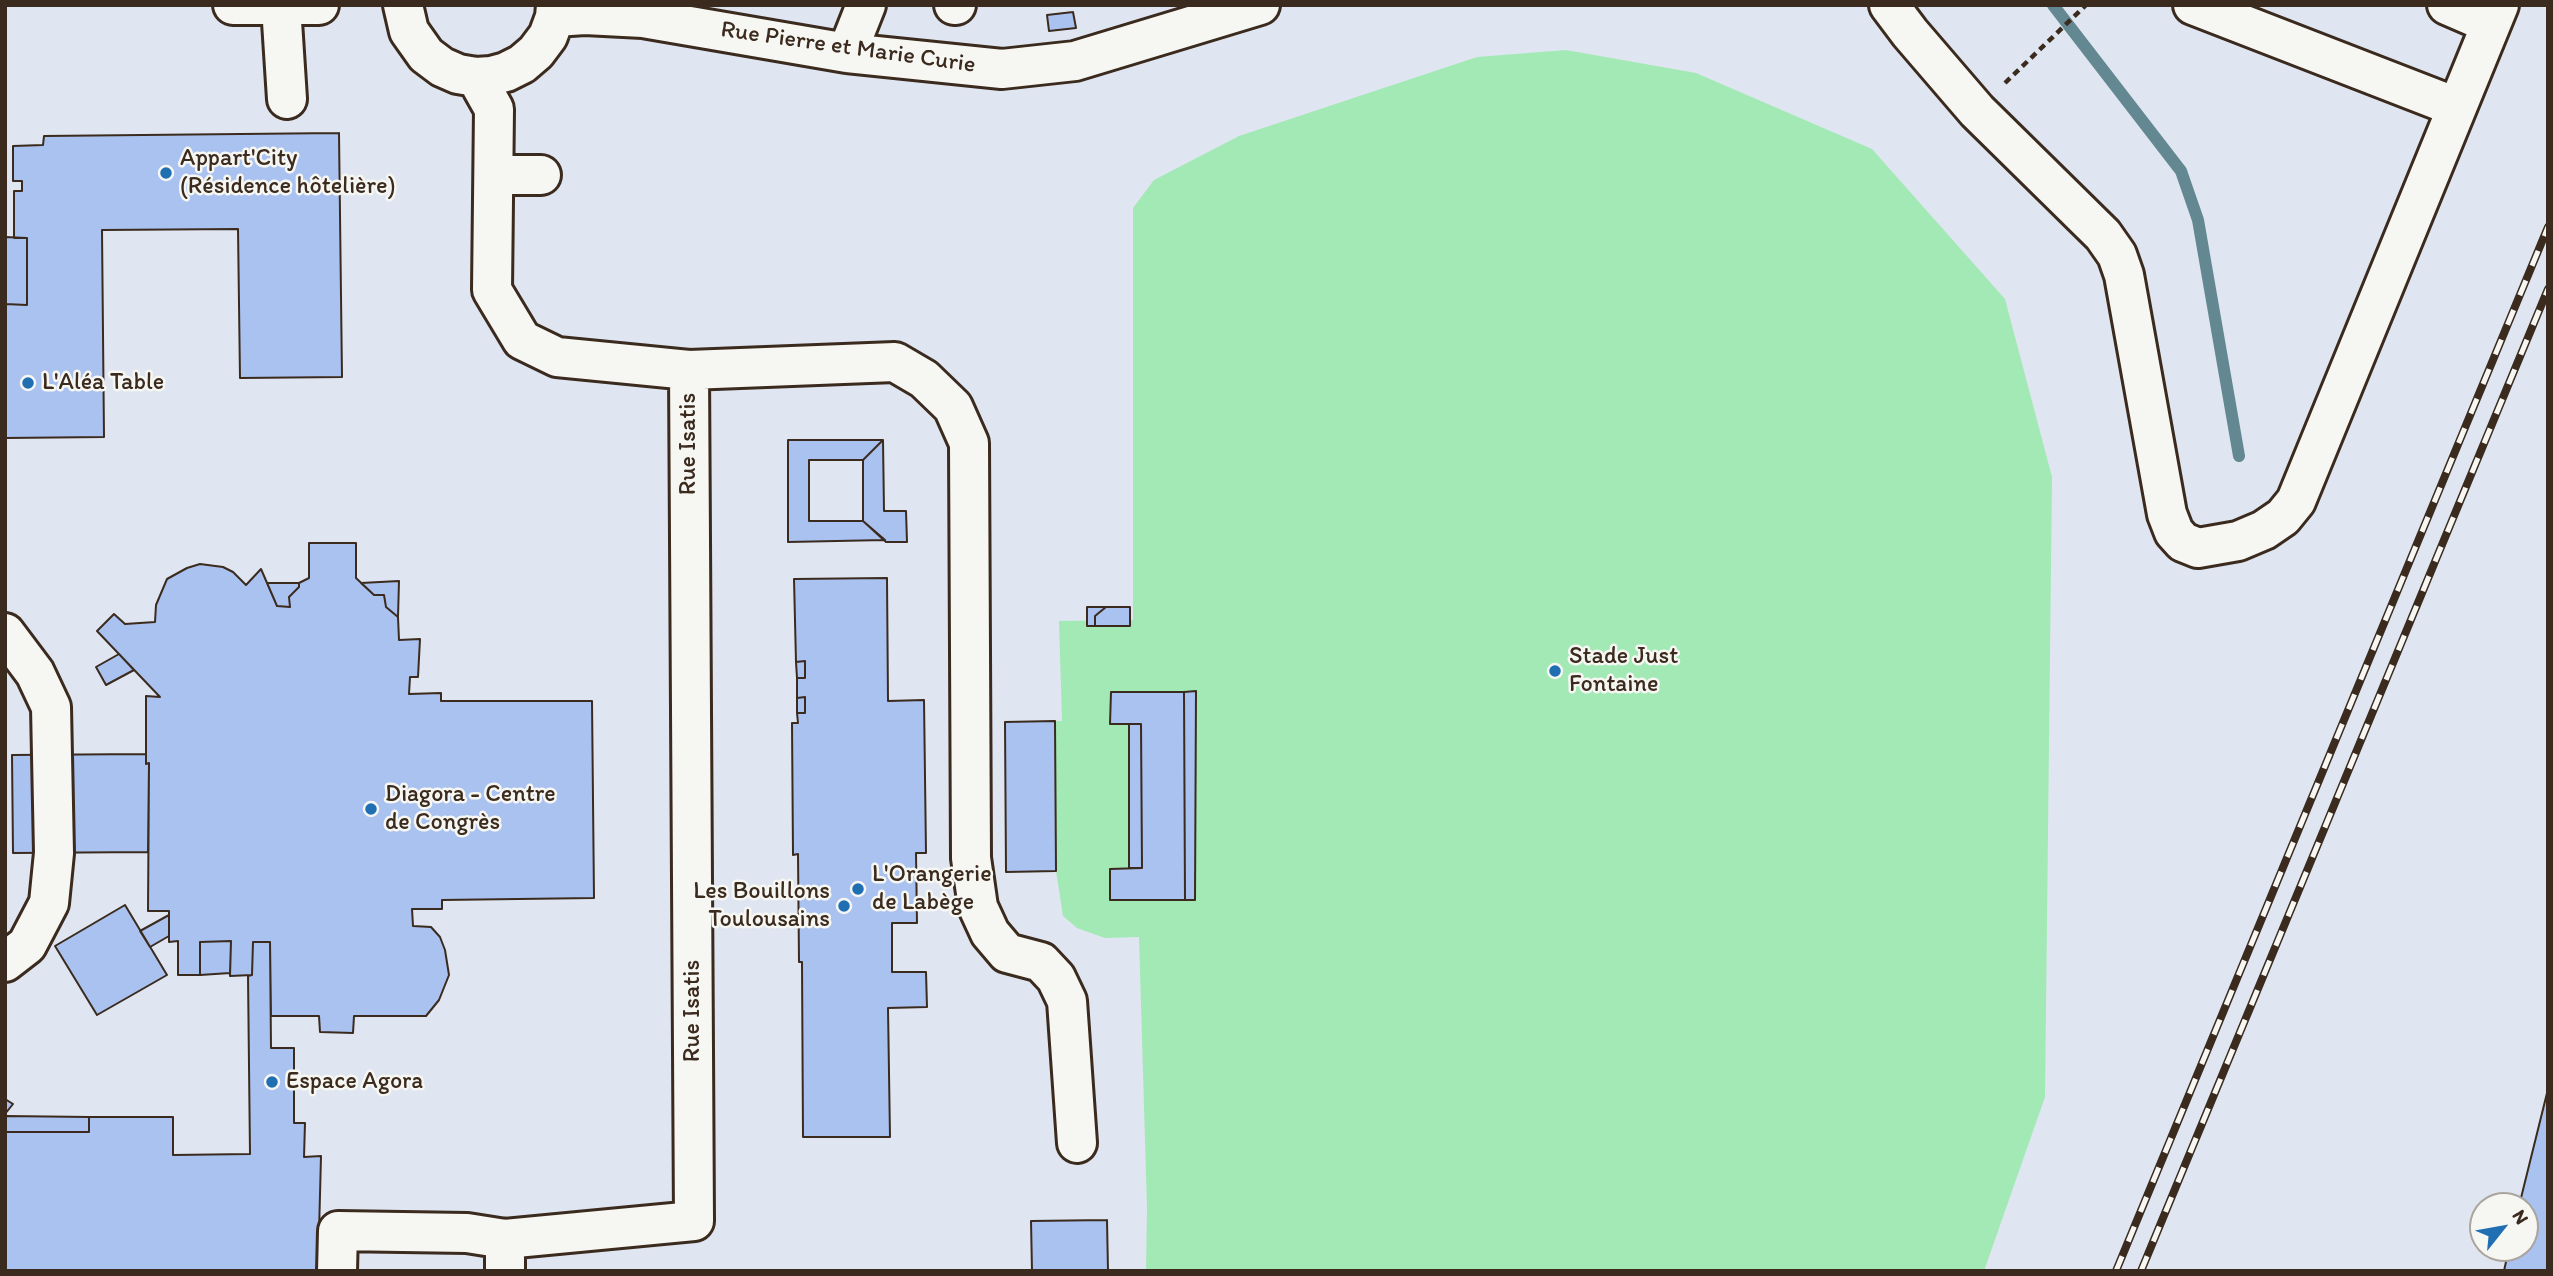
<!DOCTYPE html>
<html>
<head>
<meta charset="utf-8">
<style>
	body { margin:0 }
	#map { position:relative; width:2553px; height:1276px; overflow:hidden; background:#f6f6f2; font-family:Itim,sans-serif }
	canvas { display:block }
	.frame { position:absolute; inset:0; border:7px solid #3b2a1e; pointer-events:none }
	.north { position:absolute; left:2469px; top:1192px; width:70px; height:70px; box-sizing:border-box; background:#f6f6f2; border:2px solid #aba49d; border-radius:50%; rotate:59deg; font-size:19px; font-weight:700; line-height:28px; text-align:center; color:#3b2a1e }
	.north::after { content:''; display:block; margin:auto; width:24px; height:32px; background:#1f6fb2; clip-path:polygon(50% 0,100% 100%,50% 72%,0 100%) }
</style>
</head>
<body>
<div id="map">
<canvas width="2553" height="1276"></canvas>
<div class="frame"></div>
<div class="north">N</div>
</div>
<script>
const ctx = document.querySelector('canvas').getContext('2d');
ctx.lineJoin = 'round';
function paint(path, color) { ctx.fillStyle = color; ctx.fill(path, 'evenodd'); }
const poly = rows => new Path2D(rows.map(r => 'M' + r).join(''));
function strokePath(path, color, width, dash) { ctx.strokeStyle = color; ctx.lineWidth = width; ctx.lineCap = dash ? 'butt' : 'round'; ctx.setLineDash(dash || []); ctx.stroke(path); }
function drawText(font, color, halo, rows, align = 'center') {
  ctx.font = font + ' Itim,sans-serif'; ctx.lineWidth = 5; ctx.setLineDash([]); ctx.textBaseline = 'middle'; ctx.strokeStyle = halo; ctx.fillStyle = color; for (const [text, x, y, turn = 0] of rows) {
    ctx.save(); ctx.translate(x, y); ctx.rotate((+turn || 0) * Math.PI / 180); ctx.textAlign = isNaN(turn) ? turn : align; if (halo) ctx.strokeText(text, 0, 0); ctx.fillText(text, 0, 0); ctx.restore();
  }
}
const built = poly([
	[5,5,2548,5,2548,1271,5,1271],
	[2483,1206,2525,1206,2525,1248,2483,1248]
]);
const green = poly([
	[1566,50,1696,73,1872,149,2005,299,2052,477,2045,1097,1984,1271,1146,1271,1147,1208,1139,937,1105,938,1077,928,1063,916,1056,871,1055,721,1062,721,1059,621,1133,620,1133,208,1154,180,1239,136,1477,57]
]);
const stream = poly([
	[2053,5,2181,171,2198,220,2239,456]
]);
const building = poly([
	[1073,12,1076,28,1049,31,1047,15,1073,12],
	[339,133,342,377,240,378,238,229,102,230,104,437,5,438,5,304,27,305,27,238,14,238,14,191,22,191,22,181,13,181,13,146,43,145,44,136,339,133],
	[5,237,27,238,27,305,5,304,5,237],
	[788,440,883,440,863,460,809,460,809,521,863,521,885,540,788,542,788,440],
	[883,440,884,511,906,511,907,542,886,542,863,521,863,460,883,440],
	[309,543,356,543,356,578,374,595,384,595,386,607,398,617,399,640,420,639,418,677,410,677,409,694,441,693,441,701,592,701,594,898,442,900,442,909,412,909,413,926,431,927,440,937,445,950,449,975,439,1000,426,1016,354,1016,353,1033,320,1032,319,1016,271,1016,270,942,253,942,252,975,230,976,231,941,200,942,200,975,178,975,178,941,169,942,169,911,148,911,149,763,146,764,146,696,160,697,97,631,114,614,125,624,155,622,156,605,167,579,187,568,200,564,223,567,233,572,246,585,261,569,277,606,290,607,289,597,299,587,299,583,309,578,309,543],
	[887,578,888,701,924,700,926,853,916,853,917,923,892,923,892,972,926,972,927,1007,888,1008,890,1137,803,1137,802,962,799,962,798,854,793,855,792,723,798,723,797,713,805,713,805,697,797,698,797,678,805,678,805,661,796,662,794,579,887,578],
	[399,581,398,617,386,607,384,595,374,595,361,583,399,581],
	[267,583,299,583,299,587,289,597,290,607,277,606,267,583],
	[1087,607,1106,607,1095,616,1095,626,1087,626,1087,607],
	[1106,607,1130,607,1130,626,1095,626,1095,616,1106,607],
	[119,654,134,670,106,685,96,667,119,654],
	[805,661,805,678,797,678,796,662,805,661],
	[1196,691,1195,900,1185,900,1184,692,1196,691],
	[1111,692,1184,692,1185,900,1110,900,1110,869,1142,868,1141,724,1110,724,1111,692],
	[805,697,805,713,797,713,797,698,805,697],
	[1055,721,1056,871,1006,872,1005,722,1055,721],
	[1129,724,1141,724,1142,868,1129,868,1129,724],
	[146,754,146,764,149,763,148,852,13,853,12,755,146,754],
	[125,905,167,975,97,1015,55,946,125,905],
	[169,915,169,936,150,947,140,931,169,915],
	[231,941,230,973,200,975,200,942,231,941],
	[253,942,270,942,271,1048,294,1048,294,1123,305,1123,304,1157,321,1156,318,1271,5,1271,5,1132,89,1132,89,1117,173,1117,173,1155,250,1154,248,976,252,975,253,942],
	[2548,1089,2548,1271,2504,1271,2509,1248,2525,1248,2525,1206,2519,1206,2548,1089],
	[5,1099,13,1104,5,1114,5,1099],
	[5,1116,89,1117,89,1132,5,1132,5,1116],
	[1107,1220,1108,1271,1032,1271,1031,1221,1107,1220]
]);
const path = poly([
	[2005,83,2086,5]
]);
const minor = poly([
	[233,5,319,5],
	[403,5,409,31,426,55,442,67,458,74,476,77,491,76,506,72,522,64,536,52,548,36,555,17,556,5],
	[954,5,956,5],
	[1889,5,1910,33,1977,111,2103,235,2117,255,2124,275,2167,514,2174,532,2183,542,2198,548,2238,541,2264,530,2283,517,2296,501,2499,5],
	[2193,5,2456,107],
	[2447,5,2491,24],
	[281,6,287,99],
	[555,17,585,15,643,18,847,53,1002,69,1075,61,1260,5],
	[847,53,866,5],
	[476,77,494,109,492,290,522,340,557,357,689,370,895,362,924,379,953,407,969,443,971,858,978,907,990,933,1007,953,1041,962,1056,978,1067,1001,1077,1143],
	[494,175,541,175],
	[5,633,35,673,51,707,54,853,49,903,27,945,5,962],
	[337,1271,338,1231,467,1233,505,1239],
	[505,1271,505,1239,694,1221,689,370]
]);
const rail = poly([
	[2116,1271,2548,227],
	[2141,1271,2548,289]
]);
const markers = [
	[166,173,7,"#1f6fb2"],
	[28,383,7,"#1f6fb2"],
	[1555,671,7,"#1f6fb2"],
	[371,809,7,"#1f6fb2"],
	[858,889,7,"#1f6fb2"],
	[844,906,7,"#1f6fb2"],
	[272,1082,7,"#1f6fb2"]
];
const streetNames = [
	["Rue Pierre et Marie Curie",848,48,8],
	["Rue Isatis",689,444,-90],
	["Rue Isatis",693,1011,-90]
];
const poiNames = [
	["Appart'City",180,159],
	["(Résidence hôtelière)",180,187],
	["L'Aléa Table",42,383],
	["Stade Just",1569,657],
	["Fontaine",1569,685],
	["Diagora - Centre",385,795],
	["de Congrès",385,823],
	["L'Orangerie",872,875],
	["de Labège",872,903],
	["Les Bouillons",830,892,"right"],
	["Toulousains",830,920,"right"],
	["Espace Agora",286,1082]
];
paint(built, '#dfe6f1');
paint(green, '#a3e9b5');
strokePath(stream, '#648892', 12);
paint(building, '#aac2f0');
strokePath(building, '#3b2a1e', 2);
strokePath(minor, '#3b2a1e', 44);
strokePath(path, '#3b2a1e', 4.5, [7, 5]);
strokePath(minor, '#f6f6f2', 38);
strokePath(rail, '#3b2a1e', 8);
strokePath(rail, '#f6f6f2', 5, [16]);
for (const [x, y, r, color] of markers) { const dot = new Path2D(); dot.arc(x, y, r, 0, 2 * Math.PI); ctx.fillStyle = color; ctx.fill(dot); strokePath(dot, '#f6f6f2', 2.5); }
drawText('24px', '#3b2a1e', '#f6f6f2', streetNames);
drawText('24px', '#3b2a1e', '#f6f6f2', poiNames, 'left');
</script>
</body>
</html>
